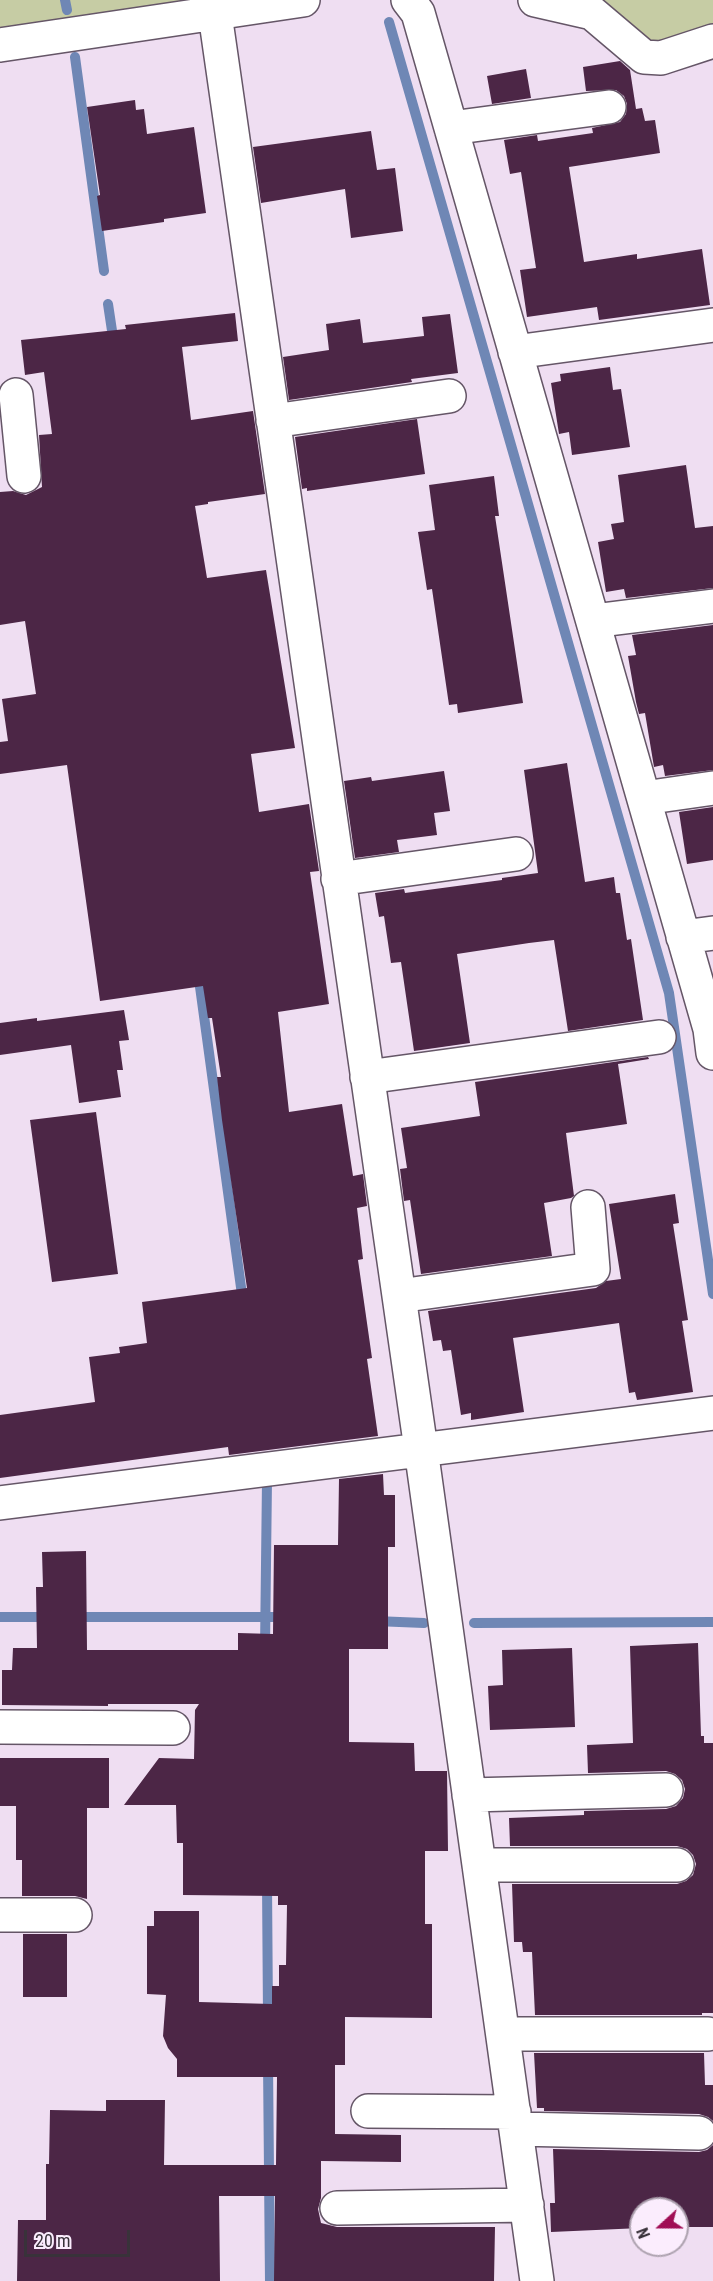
<!DOCTYPE html>
<html>
<head>
<meta charset="utf-8">
<style>
	body { margin:0 }
	#map { position:relative; width:713px; height:2281px; overflow:hidden; background:#efdef2; font-family:"Roboto Condensed",sans-serif }
	canvas { display:block }
	.north { position:absolute; left:629px; top:2197px; width:60px; height:60px; box-sizing:border-box; background:#fbedfd; border:2px solid #ada2af; border-radius:50%; rotate:249deg; font-size:16px; font-weight:700; line-height:24px; text-align:center; color:#39323a }
	.north::after { content:''; display:block; margin:auto; width:21px; height:27px; background:#a00d54; clip-path:polygon(50% 0,100% 100%,50% 72%,0 100%) }
	.scale { position:absolute; left:24px; top:2230px; width:106px; height:27px; box-sizing:border-box; border:3px solid #39323a; border-top:0; padding-left:8px; font-size:18px; line-height:21px; white-space:nowrap; color:#39323a; -webkit-text-stroke:4px #fbedfd; paint-order:stroke }
</style>
</head>
<body>
<div id="map">
<canvas width="713" height="2281"></canvas>
<div class="north">N</div>
<div class="scale">20 m</div>
</div>
<script>
const ctx = document.querySelector('canvas').getContext('2d');
ctx.lineJoin = 'round';
function paint(path, color) { ctx.fillStyle = color; ctx.fill(path, 'evenodd'); }
const poly = rows => new Path2D(rows.map(r => 'M' + r).join(''));
function strokePath(path, color, width, dash) { ctx.strokeStyle = color; ctx.lineWidth = width; ctx.lineCap = dash ? 'butt' : 'round'; ctx.setLineDash(dash || []); ctx.stroke(path); }
const green = poly([
	[0,0,203,0,0,32],
	[595,0,713,0,713,32,659,50]
]);
const stream = poly([
	[65,0,67,10],
	[389,22,669,993,713,1294],
	[75,57,104,271],
	[108,304,114,344],
	[198,972,243,1302],
	[0,1617,51,1617],
	[72,1617,288,1617],
	[375,1621,424,1623],
	[474,1623,713,1622],
	[265,1648,267,1480],
	[267,1882,268,2017],
	[268,2062,270,2281]
]);
const building = poly([
	[620,61,630,70,636,109,642,108,645,121,655,120,660,153,569,167,584,262,637,254,637,259,702,249,710,305,599,320,597,307,527,317,520,270,536,268,521,172,510,174,504,140,537,135,538,141,593,133,592,128,620,122,626,114,627,104,624,96,616,90,586,91,583,67],
	[526,69,531,98,492,104,487,76],
	[135,100,136,110,144,109,147,134,194,127,206,213,164,219,164,222,102,231,97,196,100,195,87,107],
	[371,131,377,170,395,168,403,231,351,238,345,189,261,203,253,147],
	[235,313,238,341,182,347,191,420,253,411,265,494,208,502,208,504,195,506,207,578,266,570,295,748,251,754,259,812,309,804,319,871,310,872,329,1004,278,1012,289,1112,342,1104,353,1176,363,1174,367,1206,357,1208,363,1259,358,1260,372,1358,367,1359,378,1436,229,1455,228,1447,0,1478,0,1415,95,1402,89,1357,120,1353,119,1347,147,1343,142,1302,247,1288,222,1120,217,1077,221,1077,212,1018,208,1018,203,986,100,1001,67,765,0,774,0,742,8,741,2,699,36,694,25,621,0,625,0,492,13,491,26,495,42,487,39,435,52,434,44,372,25,375,21,340,126,329,125,325],
	[450,314,458,373,411,379,412,382,289,400,283,357,329,350,326,324,360,319,363,343,424,336,422,317],
	[610,367,613,390,621,389,630,447,572,455,569,432,559,434,551,383,561,381,560,374],
	[417,419,425,474,307,491,307,488,302,489,295,437],
	[686,465,695,528,713,526,713,588,626,598,624,589,606,592,598,542,614,539,611,524,624,522,618,475],
	[494,476,499,516,495,516,523,703,458,713,457,704,449,705,432,589,427,590,418,532,435,530,429,485],
	[713,625,713,770,665,776,663,765,654,767,645,713,639,714,636,702,628,656,636,655,632,635],
	[567,763,585,882,614,877,616,893,620,893,627,940,631,939,643,1020,568,1031,554,940,529,943,457,954,470,1043,414,1051,401,962,391,963,384,916,379,917,375,893,404,889,405,893,502,880,502,878,538,873,524,770],
	[444,771,450,811,434,813,437,835,397,840,399,852,355,858,344,781,371,777,372,781],
	[713,807,713,860,687,864,679,812],
	[124,1010,129,1040,119,1041,123,1070,117,1070,121,1097,79,1103,71,1045,0,1055,0,1023,37,1018,37,1021],
	[648,1057,649,1059,618,1064,627,1124,566,1133,574,1196,571,1198,544,1203,552,1256,421,1274,410,1200,404,1201,400,1169,407,1168,401,1128,480,1116,475,1082],
	[96,1112,118,1274,52,1282,30,1120],
	[675,1194,679,1223,673,1224,688,1320,682,1321,693,1392,637,1400,635,1392,629,1393,619,1323,513,1338,524,1412,471,1420,471,1413,461,1415,451,1350,443,1351,441,1340,433,1341,428,1311,596,1288,606,1281,621,1279,609,1204],
	[383,1474,384,1495,395,1495,395,1547,388,1547,388,1649,349,1649,349,1742,414,1743,415,1771,447,1771,448,1851,425,1851,425,1924,432,1924,432,2018,345,2017,345,2065,335,2065,335,2134,401,2135,401,2162,321,2161,321,2198,318,2209,321,2223,337,2227,495,2227,494,2281,274,2281,275,2196,219,2196,220,2281,17,2281,18,2220,46,2220,46,2164,49,2164,50,2110,106,2111,106,2100,165,2100,164,2165,276,2165,277,2077,177,2077,177,2059,168,2048,163,2036,166,1995,147,1994,147,1926,154,1926,154,1911,199,1911,199,2002,272,2004,272,1986,279,1986,279,1965,286,1965,287,1905,278,1905,278,1896,183,1895,183,1843,177,1843,176,1805,124,1805,159,1758,194,1759,195,1710,199,1704,108,1704,108,1706,2,1705,2,1670,12,1670,13,1648,37,1648,36,1587,43,1587,42,1552,86,1551,87,1650,238,1650,238,1633,273,1634,274,1545,338,1545,339,1479],
	[698,1643,701,1736,704,1736,704,1743,713,1743,713,2013,702,2013,702,2015,535,2015,532,1952,523,1952,522,1942,514,1942,512,1884,677,1884,686,1881,693,1875,696,1864,693,1855,687,1849,677,1846,510,1846,509,1818,584,1815,584,1811,666,1809,676,1806,683,1798,685,1789,682,1780,675,1774,666,1771,588,1773,587,1745,633,1743,630,1646],
	[572,1648,575,1727,490,1730,488,1686,503,1685,502,1650],
	[0,1758,109,1758,109,1808,87,1808,87,1899,75,1896,22,1896,22,1860,16,1860,16,1806,0,1806],
	[23,1934,67,1934,67,1997,23,1997],
	[534,2053,704,2053,705,2085,713,2085,713,2121,708,2117,699,2114,544,2111,544,2108,537,2108],
	[713,2145,713,2227,677,2227,677,2209,641,2209,641,2228,551,2232,550,2203,555,2203,553,2149,699,2152,707,2150]
]);
const minor = poly([
	[408,0,418,13,710,1029,713,1053],
	[535,0,592,13,644,57,661,58,713,41],
	[215,14,421,1449,537,2281],
	[0,45,303,0],
	[451,128,609,107],
	[515,352,713,325],
	[16,395,24,476],
	[273,421,449,396],
	[593,621,713,606],
	[644,798,713,788],
	[338,879,516,854],
	[683,937,713,933],
	[367,1077,659,1037],
	[399,1296,593,1269,588,1207],
	[0,1503,713,1413],
	[0,1727,173,1728],
	[469,1795,666,1790],
	[479,1865,677,1865],
	[0,1915,75,1915],
	[503,2034,708,2034],
	[368,2111,514,2112],
	[516,2129,699,2133],
	[337,2208,527,2205]
]);
paint(green, '#c6cca4');
strokePath(stream, '#6f87b5', 10);
paint(building, '#4c2646');
strokePath(minor, '#655667', 36);
strokePath(minor, '#fff', 33);
</script>
</body>
</html>
